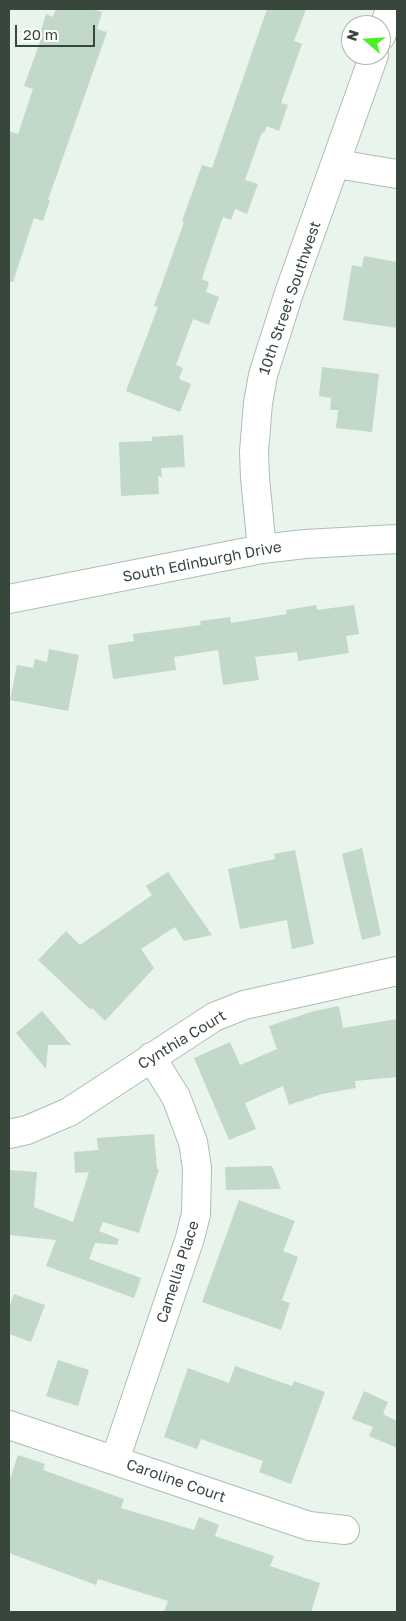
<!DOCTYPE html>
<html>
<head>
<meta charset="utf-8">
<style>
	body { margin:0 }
	#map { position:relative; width:406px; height:1621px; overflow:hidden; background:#e9f4ed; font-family:"Golos Text",sans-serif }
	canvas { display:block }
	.frame { position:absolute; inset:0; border:10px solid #38473c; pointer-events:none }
	.north { position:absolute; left:341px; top:15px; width:50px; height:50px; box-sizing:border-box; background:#fff; border:1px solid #afb5b1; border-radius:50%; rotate:289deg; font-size:14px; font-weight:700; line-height:20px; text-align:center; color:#38473c }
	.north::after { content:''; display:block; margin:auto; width:18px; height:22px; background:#4aef24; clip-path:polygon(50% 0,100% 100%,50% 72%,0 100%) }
	.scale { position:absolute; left:15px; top:25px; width:80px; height:22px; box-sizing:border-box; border:2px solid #38473c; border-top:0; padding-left:6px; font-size:15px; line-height:18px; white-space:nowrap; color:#38473c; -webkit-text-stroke:4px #fff; paint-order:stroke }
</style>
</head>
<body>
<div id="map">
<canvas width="406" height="1621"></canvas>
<div class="frame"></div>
<div class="north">N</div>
<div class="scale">20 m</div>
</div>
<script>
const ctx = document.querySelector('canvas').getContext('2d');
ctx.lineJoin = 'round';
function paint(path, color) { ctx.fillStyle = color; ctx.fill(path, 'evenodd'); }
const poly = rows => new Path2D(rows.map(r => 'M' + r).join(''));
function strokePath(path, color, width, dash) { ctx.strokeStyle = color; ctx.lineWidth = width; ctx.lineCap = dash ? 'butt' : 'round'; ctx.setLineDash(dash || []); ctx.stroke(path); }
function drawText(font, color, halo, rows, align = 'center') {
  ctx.font = font + ' "Golos Text",sans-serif'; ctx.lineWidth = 4; ctx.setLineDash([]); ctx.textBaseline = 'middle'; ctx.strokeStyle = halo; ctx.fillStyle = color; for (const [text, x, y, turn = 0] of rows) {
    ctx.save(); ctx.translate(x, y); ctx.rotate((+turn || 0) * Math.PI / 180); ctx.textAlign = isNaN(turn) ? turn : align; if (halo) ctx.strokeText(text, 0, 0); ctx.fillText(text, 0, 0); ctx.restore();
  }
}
const building = poly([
	[56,9,91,9,102,12,97,29,107,32,48,200,50,200,43,221,34,218,13,282,9,282,9,131,18,134,33,89,24,86,40,42,38,41,46,14,53,17],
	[267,9,306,9,294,41,302,44,281,103,288,105,279,131,267,126,264,133,262,132,245,180,258,184,247,214,235,209,231,220,223,217,207,263,202,279,209,282,206,292,219,297,209,325,193,319,176,365,183,368,179,379,191,384,180,412,126,391,158,307,154,306,184,222,182,221,202,165,212,168],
	[364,256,397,262,397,328,343,320,352,265,362,267],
	[322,367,379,374,372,432,336,428,338,410,330,410,331,398,319,396],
	[183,435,185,467,161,468,162,477,158,476,159,494,121,496,119,442,152,441,152,437],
	[316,605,317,610,354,605,359,634,346,636,349,653,298,661,297,652,255,657,259,680,223,685,218,650,174,657,176,670,113,679,108,645,134,641,133,634,201,625,200,621,230,617,231,623,287,614,286,610],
	[49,649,79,655,68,711,10,700,17,665,33,668,35,659,47,662],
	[362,848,381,935,362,940,342,854],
	[295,850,314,944,292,949,287,920,240,929,228,869,275,859,274,854],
	[168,872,212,935,184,941,175,927,141,949,154,968,105,1021,92,1008,91,1010,38,960,66,931,80,945,152,895,146,886],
	[339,1006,343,1028,397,1019,397,1077,355,1081,356,1088,322,1094,289,1105,283,1086,245,1103,256,1129,229,1140,194,1058,230,1042,240,1065,277,1049,269,1026,314,1011],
	[42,1011,71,1045,48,1045,46,1069,16,1033],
	[154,1134,157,1169,159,1169,139,1233,103,1222,99,1231,119,1239,117,1245,95,1243,89,1259,141,1278,134,1298,46,1266,56,1240,9,1235,9,1170,37,1172,34,1207,73,1222,89,1172,75,1173,74,1152,98,1150,97,1138],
	[272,1166,281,1189,226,1190,225,1167],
	[239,1200,295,1221,283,1251,298,1257,282,1300,290,1303,281,1330,202,1302],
	[14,1294,45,1305,31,1342,9,1334,9,1307],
	[58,1360,89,1370,78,1406,46,1396],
	[235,1366,292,1386,294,1381,325,1392,291,1484,259,1472,263,1461,201,1439,197,1449,164,1437,188,1368,229,1383],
	[364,1391,388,1402,383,1414,397,1421,397,1448,369,1436,373,1427,352,1419],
	[18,1455,45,1464,43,1470,124,1499,121,1508,194,1530,199,1517,219,1525,215,1536,274,1556,270,1566,320,1583,311,1612,164,1612,168,1601,98,1579,96,1585,9,1553,9,1482]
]);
const minor = poly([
	[381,36,390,9],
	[337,164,397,174],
	[262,549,255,478,254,452,258,403,263,375,289,293,374,55],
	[9,599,262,549,305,544,397,539],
	[9,1134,27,1130,69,1112,214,1017,244,1005,397,971],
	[9,1425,309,1526,345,1530],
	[115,1460,190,1238,196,1214,197,1168,193,1142,176,1097,151,1057]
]);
const streetNames = [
	["10th Street Southwest",290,298,-71],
	["South Edinburgh Drive",202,562,-11],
	["Cynthia Court",182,1040,-31],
	["Camellia Place",178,1272,-72],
	["Caroline Court",176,1481,19]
];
paint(building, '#c2d8c8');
strokePath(minor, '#acbfb2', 30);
strokePath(minor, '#fff', 28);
drawText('15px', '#38473c', '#fff', streetNames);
</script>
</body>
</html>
